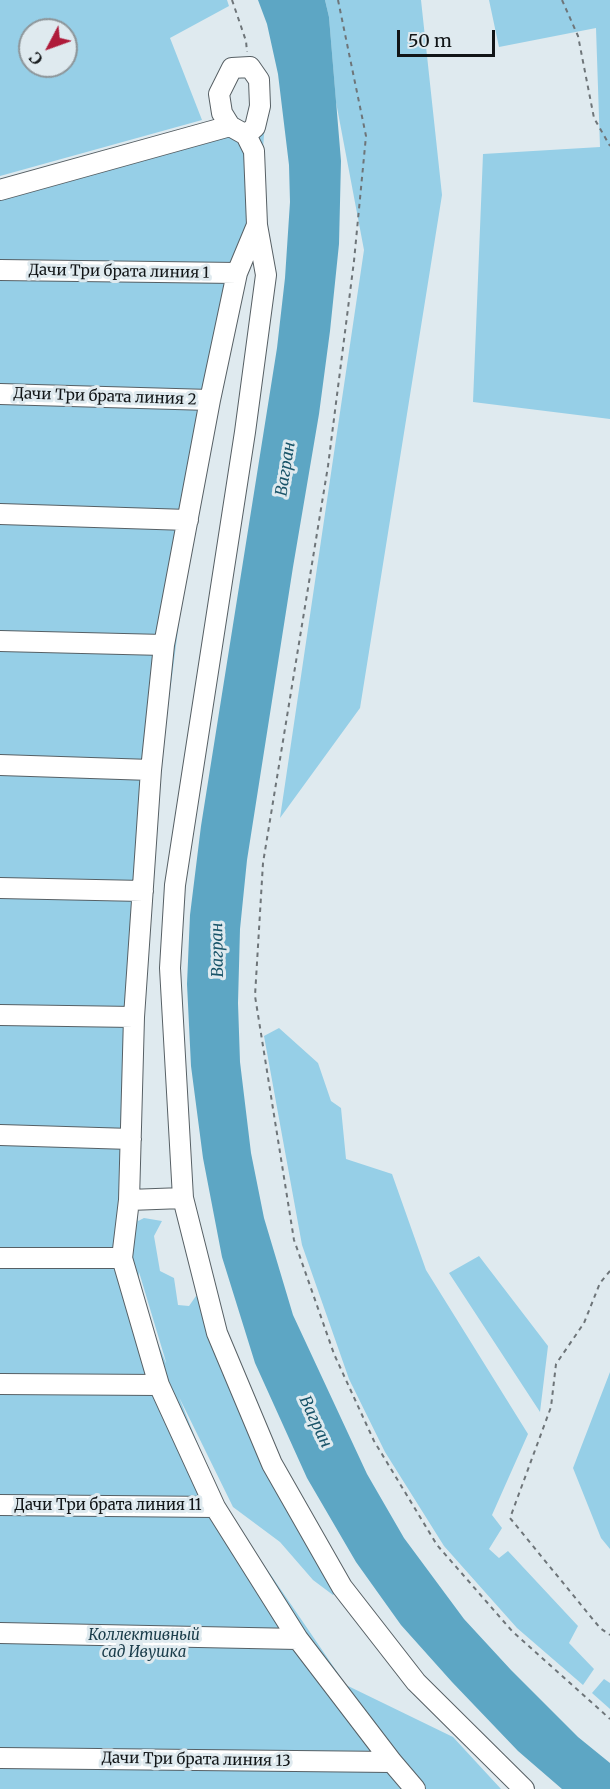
<!DOCTYPE html>
<html>
<head>
<meta charset="utf-8">
<style>
	body { margin:0 }
	#map { position:relative; width:610px; height:1789px; overflow:hidden; background:#dfeaef; font-family:Merriweather,serif }
	canvas { display:block }
	.north { position:absolute; left:18px; top:18px; width:60px; height:60px; box-sizing:border-box; background:#dfeaef; border:2px solid #8d9599; border-radius:50%; rotate:229deg; font-size:16px; font-weight:700; line-height:24px; text-align:center; color:#111517 }
	.north::after { content:''; display:block; margin:auto; width:21px; height:27px; background:#af1b3a; clip-path:polygon(50% 0,100% 100%,50% 72%,0 100%) }
	.scale { position:absolute; left:397px; top:30px; width:98px; height:27px; box-sizing:border-box; border:3px solid #111517; border-top:0; padding-left:8px; font-size:18px; line-height:21px; white-space:nowrap; color:#111517; -webkit-text-stroke:4px #dfeaef; paint-order:stroke }
</style>
</head>
<body>
<div id="map">
<canvas width="610" height="1789"></canvas>
<div class="north">С</div>
<div class="scale">50 m</div>
</div>
<script>
const ctx = document.querySelector('canvas').getContext('2d');
ctx.lineJoin = 'round';
function paint(path, color) { ctx.fillStyle = color; ctx.fill(path, 'evenodd'); }
const poly = rows => new Path2D(rows.map(r => 'M' + r).join(''));
function strokePath(path, color, width, dash) { ctx.strokeStyle = color; ctx.lineWidth = width; ctx.lineCap = dash ? 'butt' : 'round'; ctx.setLineDash(dash || []); ctx.stroke(path); }
function drawText(font, color, halo, rows, align = 'center') {
  ctx.font = font + ' Merriweather,serif'; ctx.lineWidth = 6; ctx.setLineDash([]); ctx.textBaseline = 'middle'; ctx.strokeStyle = halo; ctx.fillStyle = color; for (const [text, x, y, turn = 0] of rows) {
    ctx.save(); ctx.translate(x, y); ctx.rotate((+turn || 0) * Math.PI / 180); ctx.textAlign = isNaN(turn) ? turn : align; if (halo) ctx.strokeText(text, 0, 0); ctx.fillText(text, 0, 0); ctx.restore();
  }
}
const green = poly([
	[0,0,227,0,229,6,170,38,202,120,0,176],
	[30,30,66,30,66,66,30,66],
	[325,0,421,0,442,195,360,708,280,818,364,250,336,102,329,17],
	[489,0,610,0,610,419,473,402,483,154,600,147,596,28,499,47],
	[265,122,260,188,192,521,149,855,139,1028,138,1221,144,1218,162,1221,154,1236,160,1271,174,1278,178,1305,189,1306,196,1296,203,1299,340,1588,333,1595,313,1580,280,1542,233,1507,179,1397,221,1502,346,1685,453,1737,501,1789,0,1789,0,179],
	[139,1272,166,1362,166,1363,138,1295],
	[279,1028,318,1063,331,1101,341,1108,346,1159,392,1174,426,1270,528,1434,492,1515,502,1528,489,1549,499,1558,508,1551,578,1626,569,1643,594,1669,583,1685,517,1628,444,1546,385,1452,349,1379,302,1245,264,1036],
	[479,1256,548,1346,540,1412,449,1273],
	[610,1372,610,1549,601,1538,573,1468],
	[604,1679,610,1683,610,1709,592,1693]
]);
const water = poly([
	[258,0,325,0,329,17,341,161,339,244,330,331,319,414,293,567,247,860,240,929,238,1003,240,1062,251,1153,264,1218,293,1315,367,1474,404,1538,464,1619,511,1670,578,1737,610,1763,610,1789,562,1789,518,1751,452,1682,401,1625,356,1562,307,1478,255,1363,222,1257,203,1158,191,1066,187,984,190,915,201,826,277,348,285,278,290,202,289,165,278,74,267,24]
]);
const path = poly([
	[232,0,246,41,247,52],
	[338,0,366,136,354,261,328,466,263,863,255,996,294,1240,334,1354,374,1441,437,1545,512,1631,610,1719],
	[562,0,578,36,594,118,610,146],
	[610,1271,600,1283,584,1323,556,1364,551,1407,510,1518,600,1628,610,1635]
]);
const minor = poly([
	[230,126,222,113,219,94,232,68,250,67,259,80,260,106,255,127,246,135],
	[0,190,230,126,246,135,254,151,257,225,237,273,210,400,164,645,151,770,134,1017,129,1200,122,1258,159,1385,215,1507,298,1639,392,1762,415,1789],
	[257,225,266,275,245,432,175,885,170,968,183,1198,217,1333,272,1464,342,1587,416,1682,524,1789],
	[0,270,237,273],
	[0,394,210,400],
	[0,514,188,520],
	[0,641,164,645],
	[0,765,151,770],
	[0,888,143,891],
	[0,1015,134,1017],
	[0,1135,131,1139],
	[129,1200,183,1198],
	[0,1258,122,1258],
	[0,1384,159,1385],
	[0,1505,215,1507],
	[0,1633,298,1639],
	[0,1758,392,1762]
]);
const streetNames = [
	["Дачи Три брата линия 1",119,272,1],
	["Дачи Три брата линия 2",105,397,2],
	["Дачи Три брата линия 11",108,1506],
	["Дачи Три брата линия 13",196,1760,1]
];
const parkNames = [
	["Коллективный",144,1636],
	["сад Ивушка",144,1653]
];
const waterNames = [
	["Вагран",286,469,-81],
	["Вагран",218,950,-91],
	["Вагран",315,1422,65]
];
paint(green, '#96cfe7');
paint(water, '#5da6c4');
strokePath(minor, '#576065', 22);
strokePath(path, '#6e7579', 2, [4.5, 4.5]);
strokePath(minor, '#fff', 20);
drawText('15px', '#111517', '#dfeaef', streetNames);
drawText('italic 15px', '#1a3c4a', '#dfeaef', parkNames);
drawText('italic 16px', '#195469', '#dfeaef', waterNames);
</script>
</body>
</html>
